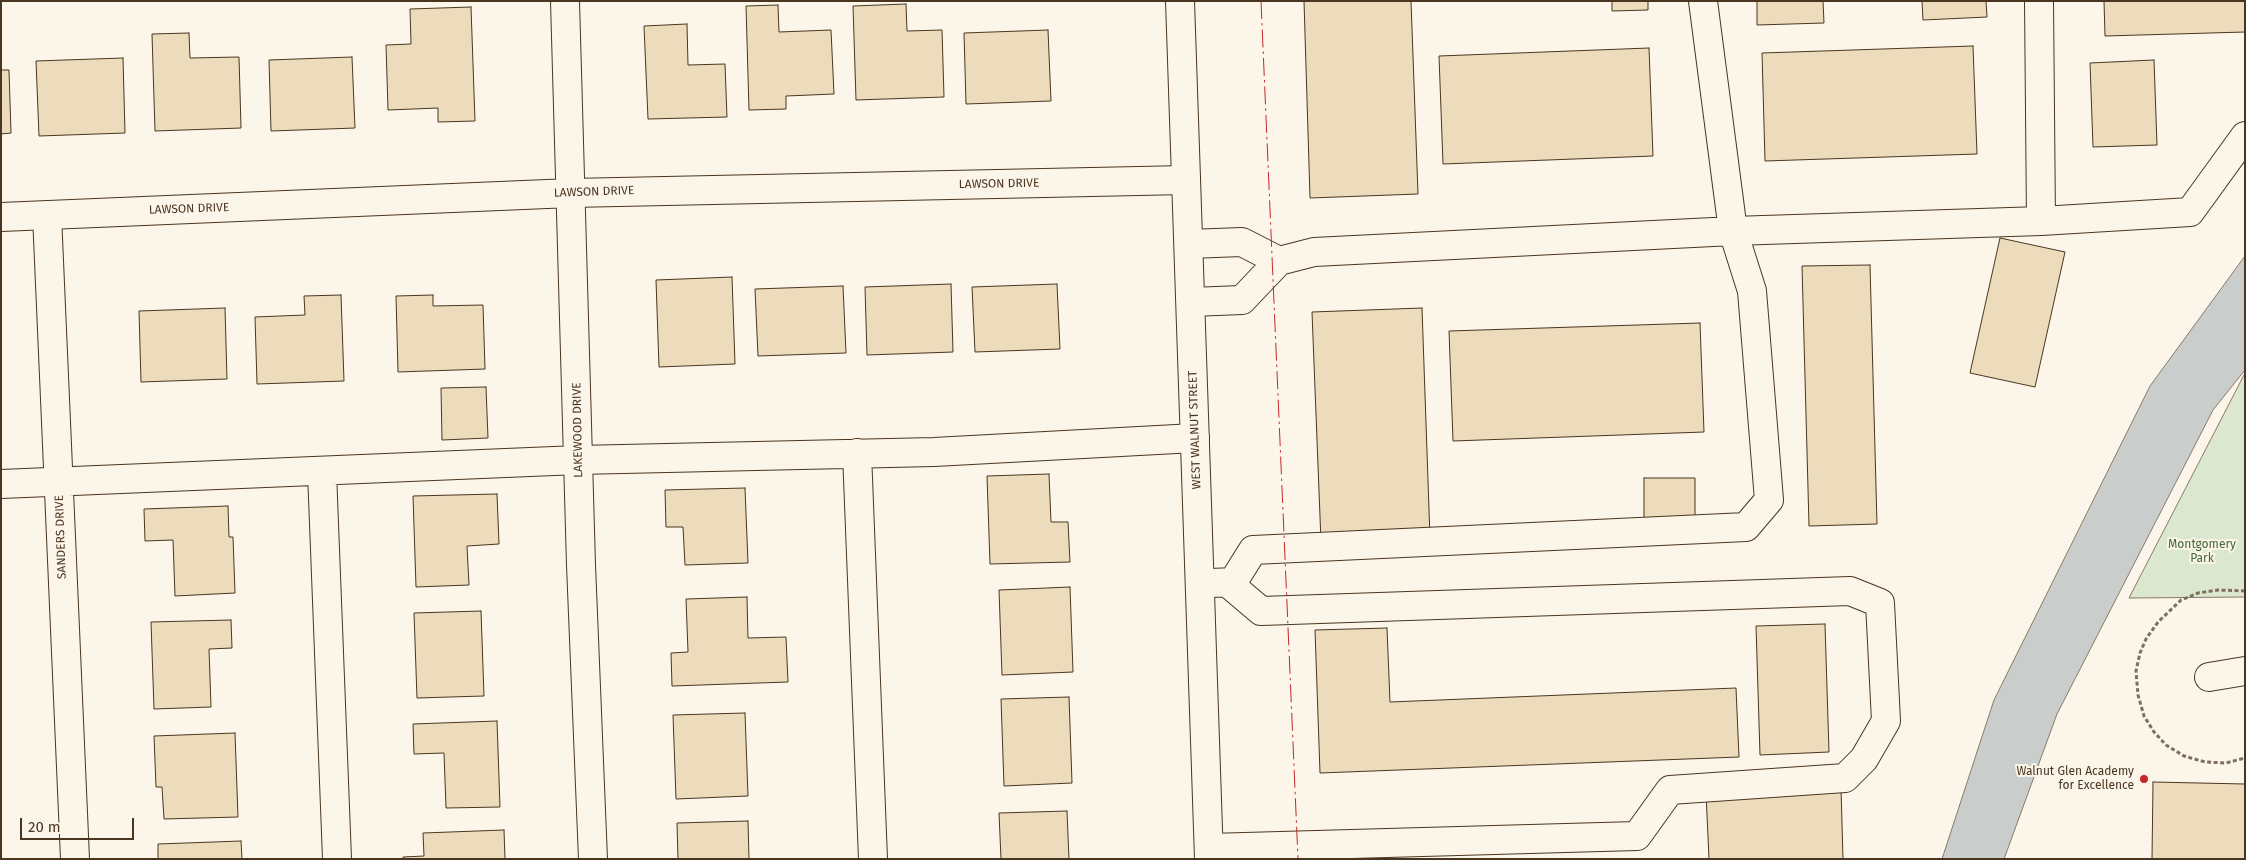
<!DOCTYPE html>
<html>
<head>
<meta charset="utf-8">
<style>
	body { margin:0 }
	#map { position:relative; width:2246px; height:860px; overflow:hidden; background:#fbf6e9; font-family:"Fira Sans",sans-serif }
	canvas { display:block }
	.frame { position:absolute; inset:0; border:2px solid #4a3520; pointer-events:none }
	.scale { position:absolute; left:20px; top:818px; width:114px; height:22px; box-sizing:border-box; border:2px solid #4a3520; border-top:0; padding-left:6px; font-size:15px; line-height:18px; white-space:nowrap; color:#4a3520; -webkit-text-stroke:4px #fbf6e9; paint-order:stroke }
</style>
</head>
<body>
<div id="map">
<canvas width="2246" height="860"></canvas>
<div class="frame"></div>
<div class="scale">20 m</div>
</div>
<script>
const ctx = document.querySelector('canvas').getContext('2d');
ctx.lineJoin = 'round';
function paint(path, color) { ctx.fillStyle = color; ctx.fill(path, 'evenodd'); }
const poly = rows => new Path2D(rows.map(r => 'M' + r).join(''));
function strokePath(path, color, width, dash) { ctx.strokeStyle = color; ctx.lineWidth = width; ctx.lineCap = dash ? 'butt' : 'round'; ctx.setLineDash(dash || []); ctx.stroke(path); }
function drawText(font, color, halo, rows, align = 'center') {
  ctx.font = font + ' "Fira Sans",sans-serif'; ctx.lineWidth = 4; ctx.setLineDash([]); ctx.textBaseline = 'middle'; ctx.strokeStyle = halo; ctx.fillStyle = color; for (const [text, x, y, turn = 0] of rows) {
    ctx.save(); ctx.translate(x, y); ctx.rotate((+turn || 0) * Math.PI / 180); ctx.textAlign = isNaN(turn) ? turn : align; if (halo) ctx.strokeText(text, 0, 0); ctx.fillText(text, 0, 0); ctx.restore();
  }
}
const green = poly([
	[2245,373,2245,597,2129,598,2245,373]
]);
const water = poly([
	[2245,256,2245,370,2213,410,2057,714,2004,859,1942,859,1994,700,2150,386,2245,256]
]);
const building = poly([
	[1304,1,1411,1,1418,194,1310,198,1304,1],
	[1612,1,1648,1,1648,10,1612,11,1612,1],
	[1757,1,1823,1,1824,23,1757,25,1757,1],
	[1922,1,1986,1,1987,17,1923,20,1922,1],
	[2104,1,2245,1,2245,32,2105,36,2104,1],
	[906,4,907,31,942,30,944,97,856,100,853,6,906,4],
	[778,5,779,32,831,30,834,94,786,96,786,109,749,110,746,6,778,5],
	[471,7,475,121,438,122,438,108,388,110,386,45,411,44,410,9,471,7],
	[687,24,688,65,725,64,727,117,648,119,644,26,687,24],
	[1048,30,1051,101,966,104,964,33,1048,30],
	[189,33,190,58,239,57,241,128,155,131,152,34,189,33],
	[1973,46,1977,154,1765,161,1762,53,1973,46],
	[1649,48,1653,156,1443,164,1439,56,1649,48],
	[352,57,355,128,271,131,269,60,352,57],
	[123,58,125,133,39,136,36,61,123,58],
	[2154,60,2157,145,2093,147,2090,63,2154,60],
	[1,70,9,70,11,133,1,134,1,70],
	[2000,238,2065,252,2035,387,1970,373,2000,238],
	[1870,265,1877,524,1809,526,1802,266,1870,265],
	[732,277,735,364,659,367,656,280,732,277],
	[951,284,953,352,867,355,865,287,951,284],
	[1057,284,1060,349,975,352,972,287,1057,284],
	[843,286,846,353,758,356,755,289,843,286],
	[341,295,344,381,257,384,255,317,305,315,304,296,341,295],
	[433,295,433,306,483,305,485,369,398,372,396,296,433,295],
	[225,308,227,379,141,382,139,311,225,308],
	[1422,308,1430,538,1321,542,1312,312,1422,308],
	[1700,323,1704,432,1453,441,1449,331,1700,323],
	[486,387,488,438,442,440,441,388,486,387],
	[1049,474,1051,522,1068,522,1070,562,990,564,987,476,1049,474],
	[1644,478,1695,478,1695,516,1644,518,1644,478],
	[745,488,748,563,685,565,683,527,666,527,665,490,745,488],
	[497,494,499,544,467,546,469,585,416,587,413,496,497,494],
	[228,506,229,537,233,537,235,593,175,596,173,540,145,541,144,509,228,506],
	[1070,587,1073,672,1002,675,999,590,1070,587],
	[747,597,748,638,786,637,788,682,672,686,671,653,688,652,686,599,747,597],
	[481,611,484,696,417,698,414,613,481,611],
	[231,620,232,648,209,649,211,707,154,709,151,622,231,620],
	[1825,624,1829,752,1760,755,1756,626,1825,624],
	[1387,628,1390,702,1736,688,1739,757,1320,773,1315,630,1387,628],
	[1069,697,1072,783,1004,786,1001,699,1069,697],
	[745,713,748,796,676,799,673,715,745,713],
	[497,721,500,807,446,808,444,753,414,754,413,724,497,721],
	[235,733,238,817,164,819,162,787,156,787,154,736,235,733],
	[2153,782,2245,784,2245,859,2152,859,2153,782],
	[1841,788,1843,859,1709,859,1706,793,1841,788],
	[1067,811,1069,859,1001,859,999,813,1067,811],
	[748,821,749,859,678,859,677,823,748,821],
	[504,830,505,859,403,859,403,857,424,856,423,833,504,830],
	[241,841,242,859,158,859,158,844,241,841]
]);
const path = poly([
	[2245,591,2218,590,2198,593,2181,600,2158,622,2146,639,2140,653,2136,671,2138,695,2144,716,2154,732,2166,745,2184,756,2205,762,2226,763,2245,758]
]);
const minor = poly([
	[565,1,581,565,593,859],
	[2039,1,2041,221],
	[47,215,75,859],
	[1,217,571,193,1186,180],
	[1189,244,1242,242,1279,261],
	[1191,302,1242,300,1279,261,1314,252,1733,231,2041,221,2190,212,2245,136],
	[857,453,873,859],
	[322,472,337,859],
	[1,484,578,460,934,452,1195,438],
	[1211,583,1233,582,1253,550,1746,527,1769,500,1752,291,1733,231,1703,1],
	[2209,677,2245,671],
	[1209,848,1637,836,1670,790,1845,778,1864,759,1886,721,1880,603,1850,591,1261,611,1228,583]
]);
const major = poly([
	[1180,1,1209,859]
]);
const power = poly([
	[1261,1,1298,859]
]);
const markers = [
	[2144,779,5,"#c62828"]
];
const streetNames = [
	["LAWSON DRIVE",999,184,-1],
	["LAWSON DRIVE",594,192,-2],
	["LAWSON DRIVE",189,209,-2],
	["LAKEWOOD DRIVE",578,430,-91],
	["WEST WALNUT STREET",1195,430,-92],
	["SANDERS DRIVE",61,537,-92]
];
const parkNames = [
	["Montgomery",2202,545],
	["Park",2202,559]
];
const poiNames = [
	["Walnut Glen Academy",2134,772],
	["for Excellence",2134,786]
];
paint(green, '#dce7d0');
strokePath(green, '#887966', 1);
paint(water, '#c9cecd');
strokePath(water, '#887966', 1);
paint(building, '#ecdcbc');
strokePath(building, '#4a3520', 1);
strokePath(minor, '#4a3520', 30);
strokePath(major, '#4a3520', 30);
strokePath(path, '#7f6f5c', 3, [4, 2.5]);
strokePath(minor, '#fbf6e9', 28);
strokePath(major, '#fbf6e9', 28);
strokePath(power, '#c62828', 1, [18, 4, 2.5, 4]);
for (const [x, y, r, color] of markers) { const dot = new Path2D(); dot.arc(x, y, r, 0, 2 * Math.PI); ctx.fillStyle = color; ctx.fill(dot); strokePath(dot, '#fbf6e9', 2); }
drawText('12px', '#4a3520', '#fbf6e9', streetNames);
drawText('12px', '#436837', '#fbf6e9', parkNames);
drawText('12px', '#4a3520', '#fbf6e9', poiNames, 'right');
</script>
</body>
</html>
